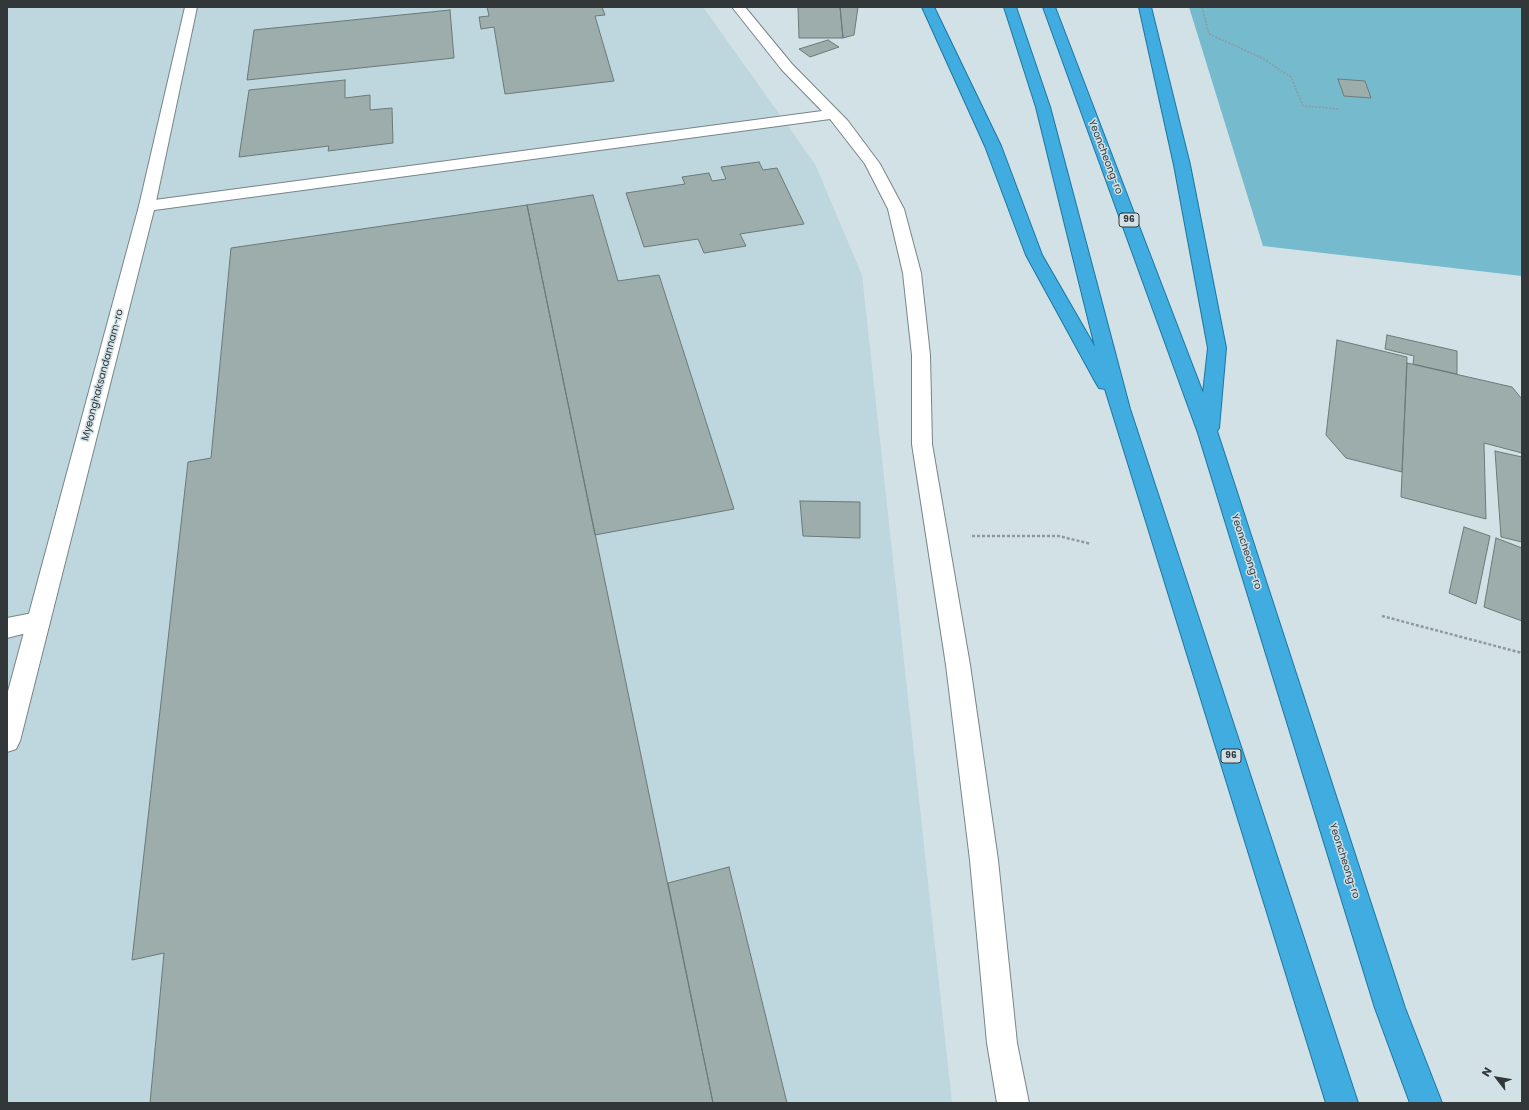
<!DOCTYPE html>
<html>
<head>
<meta charset="utf-8">
<style>
	body { margin:0 }
	#map { position:relative; width:1529px; height:1110px; overflow:hidden; background:#d2e1e6; font-family:Poppins,sans-serif }
	canvas { display:block }
	.frame { position:absolute; inset:0; border:8px solid #32383a; pointer-events:none }
	.north { position:absolute; left:1477px; top:1058px; width:40px; height:40px; -webkit-text-stroke:3px #d2e1e6; paint-order:stroke; rotate:301deg; font-size:11px; font-weight:700; line-height:16px; text-align:center; color:#32383a }
	.north::after { content:''; display:block; margin:auto; width:14px; height:18px; background:#32383a; clip-path:polygon(50% 0,100% 100%,50% 72%,0 100%) }
</style>
</head>
<body>
<div id="map">
<canvas width="1529" height="1110"></canvas>
<div class="frame"></div>
<div class="north">N</div>
</div>
<script>
const ctx = document.querySelector('canvas').getContext('2d');
ctx.lineJoin = 'round';
function paint(path, color) { ctx.fillStyle = color; ctx.fill(path, 'evenodd'); }
const poly = rows => new Path2D(rows.map(r => 'M' + r).join(''));
function strokePath(path, color, width, dash) { ctx.strokeStyle = color; ctx.lineWidth = width; ctx.lineCap = dash ? 'butt' : 'round'; ctx.setLineDash(dash || []); ctx.stroke(path); }
function drawText(font, color, halo, rows, align = 'center') {
  ctx.font = font + ' Poppins,sans-serif'; ctx.lineWidth = 3; ctx.setLineDash([]); ctx.textBaseline = 'middle'; ctx.strokeStyle = halo; ctx.fillStyle = color; for (const [text, x, y, turn = 0] of rows) {
    ctx.save(); ctx.translate(x, y); ctx.rotate((+turn || 0) * Math.PI / 180); ctx.textAlign = isNaN(turn) ? turn : align; if (halo) ctx.strokeText(text, 0, 0); ctx.fillText(text, 0, 0); ctx.restore();
  }
}
const built = poly([
	[7,7,703,7,815,164,862,275,952,1103,7,1103]
]);
const green = poly([
	[1189,7,1522,7,1522,276,1263,246]
]);
const building = poly([
	[487,7,602,7,605,15,595,16,614,81,505,94,494,27,481,29,479,17,489,16,487,7],
	[798,7,840,7,843,38,799,38,798,7],
	[840,7,858,7,854,35,843,38,840,7],
	[450,10,454,58,247,80,254,30,450,10],
	[828,40,839,47,810,57,799,49,828,40],
	[1338,79,1365,81,1371,98,1344,96,1338,79],
	[345,80,345,98,370,95,370,110,392,108,393,143,328,151,329,146,239,157,249,90,345,80],
	[759,162,763,170,777,168,804,224,740,234,746,246,704,253,698,239,644,247,626,193,685,184,682,177,709,173,712,181,726,179,721,167,759,162],
	[593,195,618,281,659,275,734,509,595,535,527,205,593,195],
	[527,205,713,1103,150,1103,164,953,132,960,188,462,211,458,231,248,527,205],
	[1387,335,1457,351,1457,374,1413,364,1414,356,1385,349,1387,335],
	[1337,340,1407,357,1402,472,1346,458,1326,435,1337,340],
	[1407,363,1512,387,1522,399,1522,453,1484,443,1486,519,1401,497,1407,363],
	[1495,451,1522,457,1522,542,1501,537,1495,451],
	[800,501,860,502,860,538,803,536,800,501],
	[1464,527,1490,536,1476,604,1449,593,1464,527],
	[1496,538,1522,548,1522,621,1484,607,1496,538],
	[729,867,787,1103,713,1103,668,883,729,867]
]);
const pathFar1 = poly([
	[1202,7,1209,34,1262,58,1291,77,1303,106,1339,109]
]);
const path = poly([
	[972,536,1059,536,1091,544],
	[1382,616,1522,653]
]);
const service = poly([
	[38,612,46,614,50,621,46,628,7,638,7,618,38,612]
]);
const minor = poly([
	[732,7,745,7,792,64,848,121,880,164,904,209,921,273,930,355,932,444,970,665,998,860,1017,1043,1029,1103,997,1103,987,1043,970,860,946,665,912,444,912,355,903,273,888,209,865,164,830,119,147,211,141,209,139,206,141,203,147,201,822,111,782,70,732,7]
]);
const tertiary = poly([
	[185,7,197,7,155,206,20,741,16,749,7,752,7,695,139,206,185,7]
]);
const trunk = poly([
	[922,7,934,7,1001,146,1042,255,1095,347,1036,107,1004,7,1016,7,1050,107,1130,409,1358,1103,1326,1103,1105,389,1099,388,1096,383,1026,255,985,146,922,7],
	[1043,7,1055,7,1203,393,1208,348,1174,165,1139,7,1151,7,1190,165,1226,348,1219,428,1217,431,1405,1008,1442,1103,1410,1103,1375,1008,1198,433,1043,7]
]);
const shields = [
	[1129,220,20],
	[1231,756,20]
];
const shieldNames = [
	["96",1129,220],
	["96",1231,756]
];
const streetNames = [
	["Yeoncheong-ro",1105,157,69],
	["Myeonghaksandannam-ro",103,375,-75],
	["Yeoncheong-ro",1246,552,72],
	["Yeoncheong-ro",1344,861,72]
];
paint(built, '#bed6dd');
paint(green, '#75bacd');
paint(building, '#9dadac');
strokePath(building, '#6b7a79', 1);
strokePath(service, '#778589', 2);
strokePath(minor, '#778589', 2);
strokePath(tertiary, '#778589', 2);
strokePath(trunk, '#1c76a1', 2);
strokePath(pathFar1, '#8f9a9e', 1.5, [2, 1.5]);
strokePath(path, '#8f9a9e', 2.5, [3, 2]);
paint(service, '#fff');
paint(minor, '#fff');
paint(tertiary, '#fff');
paint(trunk, '#40ace0');
for (const [x, y, w] of shields) { const box = new Path2D(); box.roundRect(x - w / 2, y - 7, w, 14, 3); ctx.fillStyle = '#d2e1e6'; ctx.fill(box); strokePath(box, '#32383a', 1); }
drawText('bold 9px', '#32383a', null, shieldNames);
drawText('10px', '#32383a', '#d2e1e6', streetNames);
</script>
</body>
</html>
